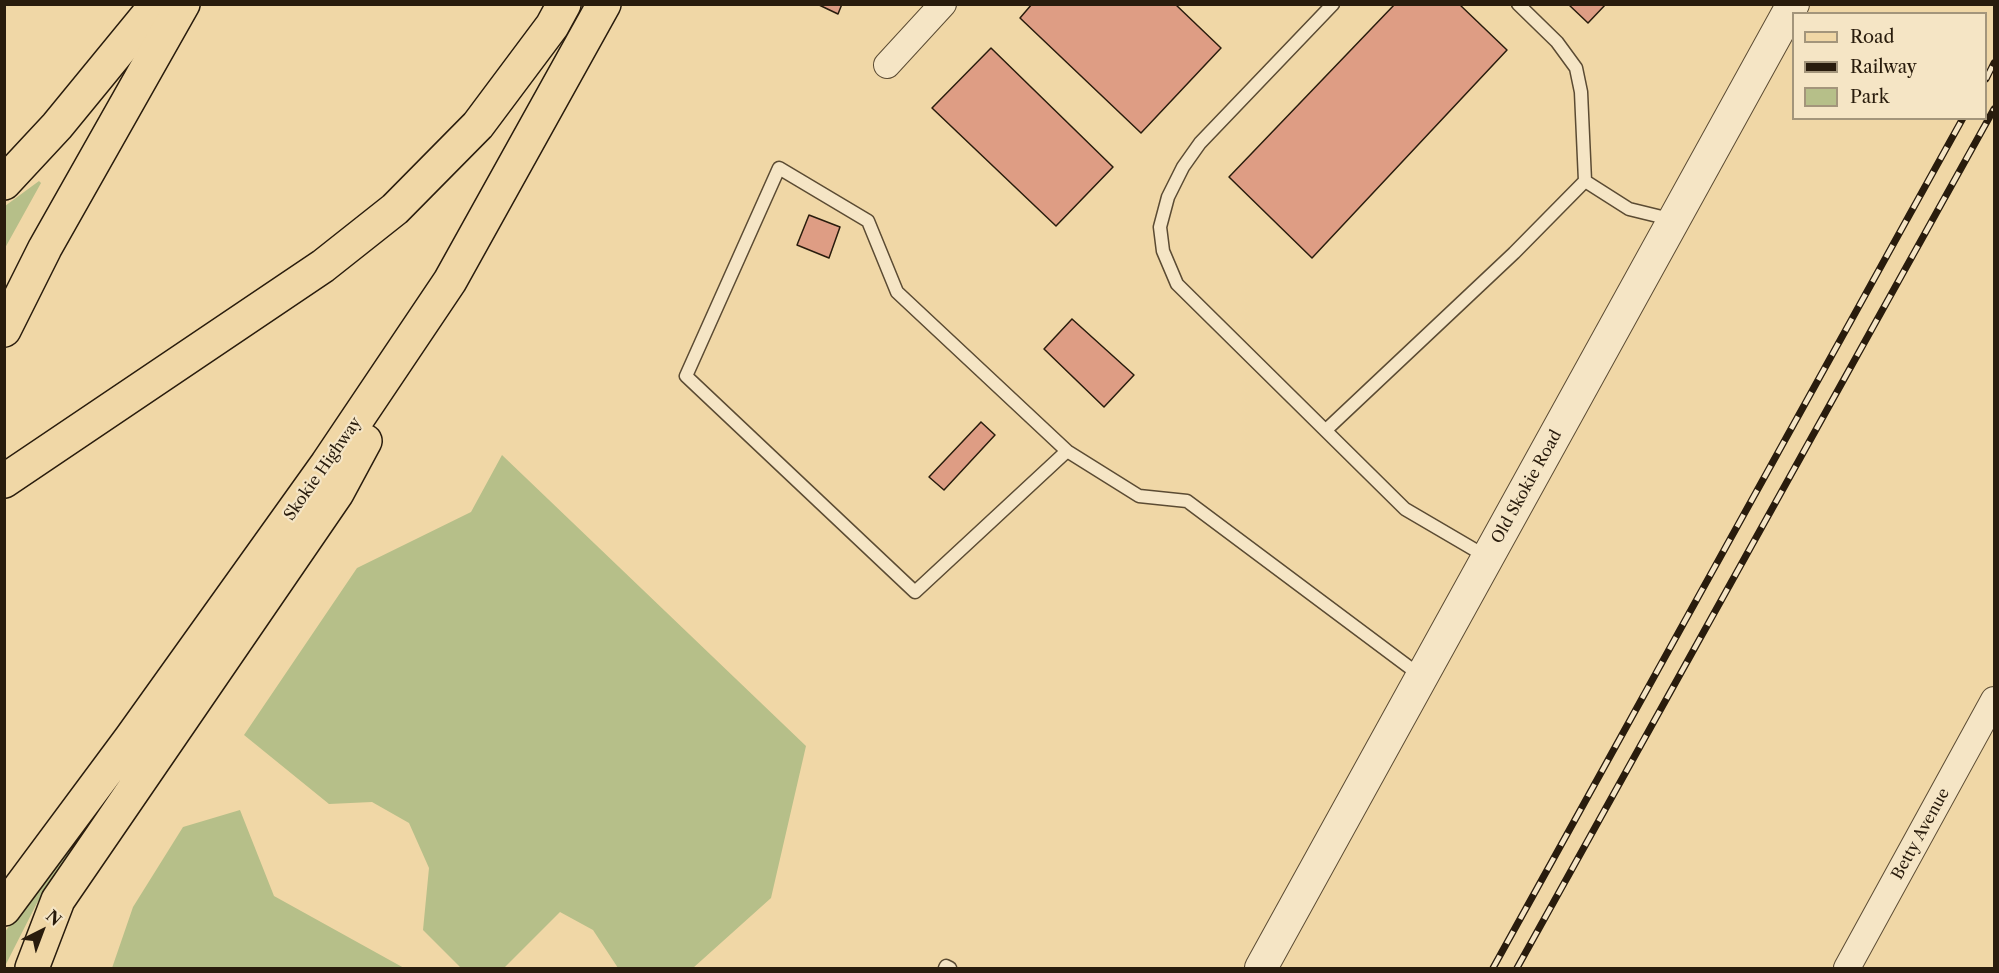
<!DOCTYPE html>
<html>
<head>
<meta charset="utf-8">
<style>
	body { margin:0 }
	#map { position:relative; width:1999px; height:973px; overflow:hidden; background:#f0d7a6; font-family:"Libre Caslon Text",serif }
	canvas { display:block }
	.frame { position:absolute; inset:0; border:6px solid #291c0d; pointer-events:none }
	.legend { position:absolute; left:1792px; top:12px; width:195px; height:108px; box-sizing:border-box; background:#f5e5c5; border:2px solid #a3957b; margin:0; padding:8px 10px; list-style:none; font-size:18px; color:#291c0d }
	.legend li { display:flex; align-items:center; gap:12px; height:30px }
	.legend b { width:30px; border:2px solid #a3957b }
	.north { position:absolute; left:12px; top:901px; width:60px; height:60px; -webkit-text-stroke:4px #f5e5c5; paint-order:stroke; rotate:42deg; font-size:16px; font-weight:700; line-height:24px; text-align:center; color:#291c0d }
	.north::after { content:''; display:block; margin:auto; width:21px; height:27px; background:#291c0d; clip-path:polygon(50% 0,100% 100%,50% 72%,0 100%) }
</style>
</head>
<body>
<div id="map">
<canvas width="1999" height="973"></canvas>
<div class="frame"></div>
<ul class="legend">
<li><b style="height:8px;background:#f0d7a6"></b>Road</li>
<li><b style="height:8px;background:#291c0d"></b>Railway</li>
<li><b style="height:16px;background:#b6bf89"></b>Park</li>
</ul>
<div class="north">N</div>
</div>
<script>
const ctx = document.querySelector('canvas').getContext('2d');
ctx.lineJoin = 'round';
function paint(path, color) { ctx.fillStyle = color; ctx.fill(path, 'evenodd'); }
const poly = rows => new Path2D(rows.map(r => 'M' + r).join(''));
function strokePath(path, color, width, dash) { ctx.strokeStyle = color; ctx.lineWidth = width; ctx.lineCap = dash ? 'butt' : 'round'; ctx.setLineDash(dash || []); ctx.stroke(path); }
function drawText(font, color, halo, rows, align = 'center') {
  ctx.font = font + ' "Libre Caslon Text",serif'; ctx.lineWidth = 4.5; ctx.setLineDash([]); ctx.textBaseline = 'middle'; ctx.strokeStyle = halo; ctx.fillStyle = color; for (const [text, x, y, turn = 0] of rows) {
    ctx.save(); ctx.translate(x, y); ctx.rotate((+turn || 0) * Math.PI / 180); ctx.textAlign = isNaN(turn) ? turn : align; if (halo) ctx.strokeText(text, 0, 0); ctx.fillText(text, 0, 0); ctx.restore();
  }
}
const green = poly([
	[39,181,41,183,5,248,5,206],
	[502,455,806,746,771,898,693,968,618,968,593,930,560,912,504,968,461,968,423,930,429,868,409,823,372,802,329,804,244,735,357,568,471,512],
	[121,775,127,775,61,865,37,903,4,968,4,933],
	[240,810,274,896,404,968,112,968,133,907,183,827]
]);
const building = poly([
	[817,4,842,4,838,14,817,4],
	[1032,4,1175,4,1221,48,1141,133,1020,18,1032,4],
	[1395,4,1459,4,1507,50,1312,258,1229,177,1395,4],
	[1568,4,1606,4,1588,23,1568,4],
	[991,48,1113,167,1056,226,932,108,991,48],
	[809,215,840,227,829,258,797,245,809,215],
	[1072,319,1134,375,1104,407,1044,349,1072,319],
	[981,422,995,435,944,490,929,477,981,422]
]);
const service = poly([
	[1333,4,1200,143,1183,167,1168,197,1160,227,1163,251,1177,284,1405,509,1487,557],
	[1518,4,1557,42,1576,68,1581,92,1585,181],
	[1326,430,1514,253,1585,181,1629,209,1674,220],
	[1067,451,915,592,686,376,779,168,868,221,897,292,1067,451,1139,496,1187,501,1421,676],
	[945,968,946,966,950,968]
]);
const minor = poly([
	[887,65,943,4],
	[1847,968,1994,700]
]);
const tertiary = poly([
	[1261,968,1793,4]
]);
const primary = poly([
	[4,183,57,126,157,4],
	[4,481,323,266,395,209,478,125,552,26,564,4]
]);
const trunk = poly([
	[4,330,45,248,183,4],
	[4,909,131,738,327,464,450,281,604,4],
	[32,968,58,900,337,493,365,441]
]);
const rail = poly([
	[1986,79,1994,63],
	[1493,968,1963,118],
	[1517,968,1994,109]
]);
const streetNames = [
	["Skokie Highway",323,469,-55],
	["Old Skokie Road",1527,487,-61],
	["Betty Avenue",1921,834,-61]
];
paint(green, '#b6bf89');
paint(building, '#de9d84');
strokePath(building, '#291c0d', 1.5);
strokePath(service, '#5b4b33', 15);
strokePath(minor, '#5b4b33', 28);
strokePath(tertiary, '#5b4b33', 34);
strokePath(primary, '#291c0d', 36);
strokePath(trunk, '#291c0d', 36);
strokePath(service, '#f5e5c5', 12);
strokePath(minor, '#f5e5c5', 26);
strokePath(tertiary, '#f5e5c5', 32);
strokePath(primary, '#f0d7a6', 33);
strokePath(trunk, '#f0d7a6', 33);
strokePath(rail, '#291c0d', 7);
strokePath(rail, '#f5e5c5', 4.5, [14]);
drawText('16px', '#291c0d', '#f5e5c5', streetNames);
</script>
</body>
</html>
